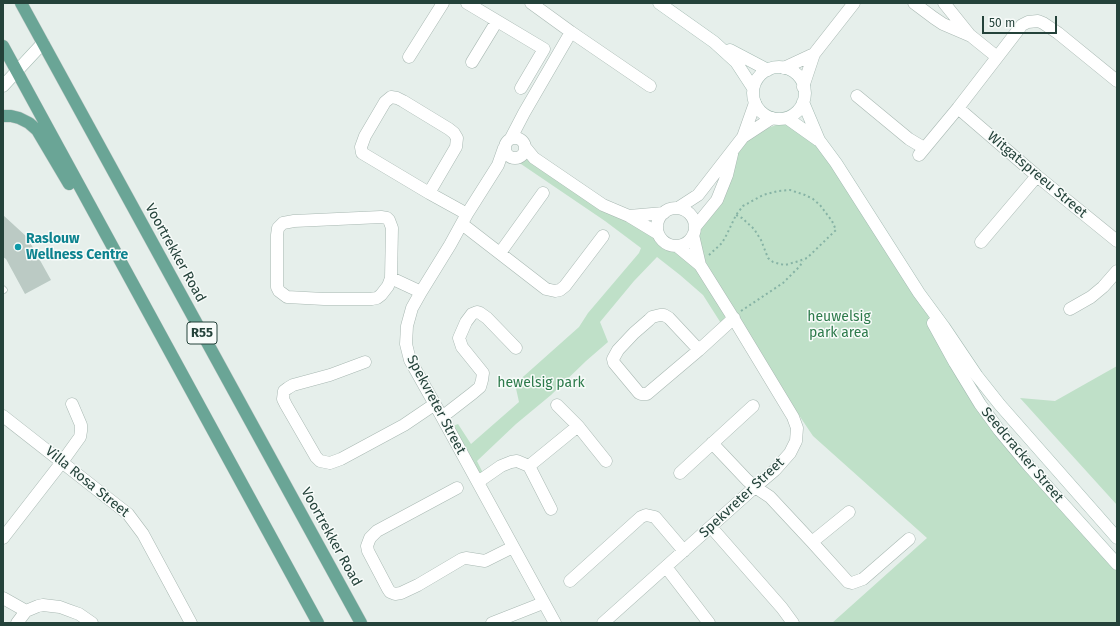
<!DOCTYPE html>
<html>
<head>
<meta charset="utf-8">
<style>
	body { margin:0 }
	#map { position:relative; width:1120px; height:626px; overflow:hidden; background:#e6efeb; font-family:"Fira Sans",sans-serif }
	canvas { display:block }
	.frame { position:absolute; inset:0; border:4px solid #24423a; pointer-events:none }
	.scale { position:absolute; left:982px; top:16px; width:75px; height:18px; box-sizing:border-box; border:2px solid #24423a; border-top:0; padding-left:5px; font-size:12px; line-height:14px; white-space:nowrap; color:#24423a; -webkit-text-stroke:3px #f7fbf9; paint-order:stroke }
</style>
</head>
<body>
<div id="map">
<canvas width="1120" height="626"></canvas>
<div class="frame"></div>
<div class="scale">50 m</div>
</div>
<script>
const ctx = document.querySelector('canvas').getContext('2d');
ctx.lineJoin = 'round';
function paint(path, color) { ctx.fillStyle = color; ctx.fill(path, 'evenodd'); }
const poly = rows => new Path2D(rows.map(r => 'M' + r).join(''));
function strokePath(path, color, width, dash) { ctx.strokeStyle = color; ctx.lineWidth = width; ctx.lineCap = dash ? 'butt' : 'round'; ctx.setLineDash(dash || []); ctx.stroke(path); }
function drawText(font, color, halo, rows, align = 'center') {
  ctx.font = font + ' "Fira Sans",sans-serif'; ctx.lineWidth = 3; ctx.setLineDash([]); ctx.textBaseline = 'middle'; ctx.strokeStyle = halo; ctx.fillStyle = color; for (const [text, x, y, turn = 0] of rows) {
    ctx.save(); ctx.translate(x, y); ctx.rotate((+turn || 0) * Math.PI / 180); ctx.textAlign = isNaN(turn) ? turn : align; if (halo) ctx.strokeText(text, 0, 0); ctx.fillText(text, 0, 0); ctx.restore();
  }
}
const green = poly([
	[790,120,813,135,921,296,935,335,973,403,1117,564,1117,623,832,623,927,538,813,436,734,319,724,328,703,295,680,275,657,257,634,281,600,322,608,342,586,361,551,395,516,424,477,461,483,473,475,476,448,428,458,424,471,444,519,402,515,384,579,327,588,313,639,253,641,248,605,221,521,164,518,158,534,158,659,238,665,243,677,246,697,262,693,235,743,137],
	[1117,366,1117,505,1020,398,1055,401]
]);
const building = poly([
	[3,215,27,237,51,280,25,294,6,259,3,257]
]);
const path = poly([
	[709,255,722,243,727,234,736,215,743,206,763,195,778,191,790,190,805,195,813,199,820,205,832,221,836,230,807,258,799,261,785,265,780,264,773,262,768,258,761,240,754,229,742,218,736,215],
	[741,311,783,283,800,266,803,261]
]);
const lane = poly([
	[3,289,4,290]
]);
const street = poly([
	[467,3,544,49,521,88],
	[531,3,571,32,650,86],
	[914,3,934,18,943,24,971,36,997,57],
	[944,3,969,34],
	[409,57,443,3],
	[472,62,497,21],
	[784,68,814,54],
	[803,87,814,54,854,3],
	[857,96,909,139,924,148],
	[958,108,1037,176,1117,241],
	[743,137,772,118],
	'505 148a10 10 0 1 1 20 0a10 10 0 1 1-20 0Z',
	[511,138,524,113,571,32],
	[525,147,534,158,603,205,629,216,657,233],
	[504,148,498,165,467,214,450,245,421,292,412,308,407,326,406,344,410,360,442,417,555,623],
	[919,155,958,108,1022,25,1028,22,1038,21,1043,23,1058,33,1117,81],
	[429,193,456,147,457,138,454,133,449,129,403,101,397,98,391,97,385,102,365,136,361,147,362,153,367,156,429,193,467,214],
	[678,208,698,195,743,137,755,103],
	'657 227a19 19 0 1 1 38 0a19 19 0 1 1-38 0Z',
	[629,216,664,213],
	[381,217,387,218,389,220,392,228,391,278,388,286,381,295,377,298,372,299,324,299,287,297,279,291,277,287,277,235,278,228,283,223,294,221,381,217],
	[462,224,546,289,555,291,560,290,565,286,603,236],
	[695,227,717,200,727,175,732,154],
	[693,235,700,265],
	[981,242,1037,176],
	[500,253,543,193],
	[391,278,421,292],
	[1070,309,1091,297,1103,287,1117,271],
	[699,350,669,318,664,315,660,315,652,317,649,320,634,333,618,350,613,359,614,363,639,393,641,394,647,394,699,350,734,318],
	[365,362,330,375,293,385,288,388,284,391,283,399,286,405,316,457,320,461,330,463,341,459,404,425,435,404],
	[557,405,578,426,606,461],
	[3,416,128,514,143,534,191,623],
	[442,417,473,393,480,387,482,380,483,373,462,347,459,338,466,322,472,314,477,312,480,313,487,318,516,348],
	[712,443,747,480,755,487,770,497,812,542,848,582,852,583,863,579,909,539],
	[529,466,551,509],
	[680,473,753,406],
	[478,482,501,466,511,462,517,461,529,466,578,426],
	[457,488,377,531,370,538,367,546,368,551,388,589,390,592,395,594,401,593,418,585,462,559,466,558,485,561,513,547],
	[711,527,782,608,793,623],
	[3,538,62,462,80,437,81,431,81,425,72,404],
	[812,542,849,512],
	[666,567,709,623],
	[570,581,641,517,646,515,655,517,684,551],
	[3,598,26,611],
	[17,623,26,611,38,606,43,605,60,607,68,610,79,614,92,623],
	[492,623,543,603],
	[603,623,755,487,775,470,790,453,796,441,797,428,793,417,732,316,700,265,677,246]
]);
const secondary = poly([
	[659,3,714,42,736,62,753,88],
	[730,50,768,70],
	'753 93a26 26 0 1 1 52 0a26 26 0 1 1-52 0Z',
	[3,86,43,43],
	[803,102,819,140,836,163,919,293,944,327,977,376,1000,405,1117,538],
	[787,118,818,140],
	[933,323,955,363,980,404,999,430,1029,466,1117,564]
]);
const primary = poly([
	[21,3,361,623],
	[3,46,318,623],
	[3,116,11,116,19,118,29,123,37,130,69,184]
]);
const markers = [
	[18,247,4,"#0f9aa8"]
];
const shields = [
	[202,333,30]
];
const shieldNames = [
	["R55",202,333]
];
const streetNames = [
	["Witgatspreeu Street",1037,175,40],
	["Voortrekker Road",175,253,61],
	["Spekvreter Street",436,405,62],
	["Seedcracker Street",1022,455,50],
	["Villa Rosa Street",87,482,39],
	["Spekvreter Street",742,498,-43],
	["Voortrekker Road",331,537,61]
];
const cultureNames = [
	["Raslouw",26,239],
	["Wellness Centre",26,255]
];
const parkNames = [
	["heuwelsig",839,317],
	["park area",839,333],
	["hewelsig park",541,383]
];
paint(green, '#bfe0c8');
paint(building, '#bbcac4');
strokePath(lane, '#a8b8b2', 7);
strokePath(street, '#a8b8b2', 13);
strokePath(secondary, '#a4bbb3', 13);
strokePath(primary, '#c2cac8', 13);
strokePath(path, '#86b3a5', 2, [2, 3]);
strokePath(lane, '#fff', 6);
strokePath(street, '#fff', 12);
strokePath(secondary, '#fff', 12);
strokePath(primary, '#6aa596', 12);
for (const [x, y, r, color] of markers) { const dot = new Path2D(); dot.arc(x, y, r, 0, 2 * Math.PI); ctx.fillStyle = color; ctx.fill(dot); strokePath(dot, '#f7fbf9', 1.5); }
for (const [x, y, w] of shields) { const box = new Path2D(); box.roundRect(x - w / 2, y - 11, w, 22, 3); ctx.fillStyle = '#f7fbf9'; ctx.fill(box); strokePath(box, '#24423a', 1); }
drawText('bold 13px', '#24423a', null, shieldNames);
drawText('14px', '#24423a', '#f7fbf9', streetNames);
drawText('bold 14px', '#0d838f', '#f7fbf9', cultureNames, 'left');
drawText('14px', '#2d7a4b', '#f7fbf9', parkNames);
</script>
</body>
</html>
